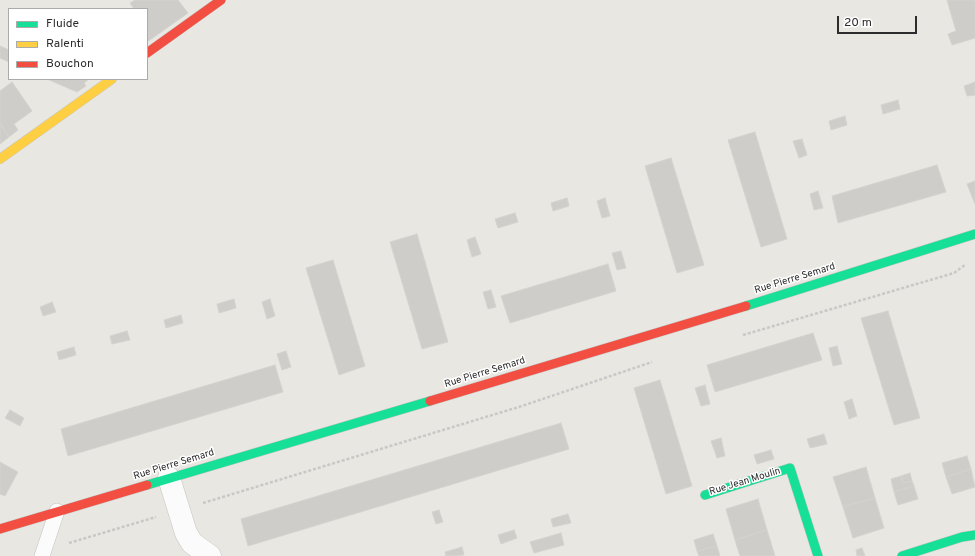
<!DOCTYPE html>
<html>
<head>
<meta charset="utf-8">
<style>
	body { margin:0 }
	#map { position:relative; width:975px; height:556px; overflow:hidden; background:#e9e7e2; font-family:Overpass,sans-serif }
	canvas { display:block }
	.legend { position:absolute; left:8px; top:8px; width:140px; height:72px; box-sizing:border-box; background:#fff; border:1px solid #ababab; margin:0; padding:5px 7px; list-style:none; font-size:12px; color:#2c2c2c }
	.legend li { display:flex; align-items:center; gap:8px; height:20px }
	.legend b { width:20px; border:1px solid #ababab }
	.scale { position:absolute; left:837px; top:16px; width:80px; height:18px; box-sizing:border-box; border:2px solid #2c2c2c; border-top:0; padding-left:5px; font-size:12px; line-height:14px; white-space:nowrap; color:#2c2c2c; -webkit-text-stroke:3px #fff; paint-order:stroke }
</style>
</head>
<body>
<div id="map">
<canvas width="975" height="556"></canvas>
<ul class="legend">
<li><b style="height:5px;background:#16e098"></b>Fluide</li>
<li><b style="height:5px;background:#ffcf43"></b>Ralenti</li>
<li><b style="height:5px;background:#f24e42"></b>Bouchon</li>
</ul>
<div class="scale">20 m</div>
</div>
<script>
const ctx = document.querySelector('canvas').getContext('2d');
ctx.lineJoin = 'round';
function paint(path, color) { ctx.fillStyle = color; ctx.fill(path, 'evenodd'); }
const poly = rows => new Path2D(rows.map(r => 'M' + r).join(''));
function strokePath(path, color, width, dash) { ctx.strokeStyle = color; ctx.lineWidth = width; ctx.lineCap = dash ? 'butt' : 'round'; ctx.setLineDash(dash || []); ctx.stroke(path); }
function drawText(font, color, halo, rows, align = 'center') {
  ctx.font = font + ' Overpass,sans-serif'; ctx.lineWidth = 3; ctx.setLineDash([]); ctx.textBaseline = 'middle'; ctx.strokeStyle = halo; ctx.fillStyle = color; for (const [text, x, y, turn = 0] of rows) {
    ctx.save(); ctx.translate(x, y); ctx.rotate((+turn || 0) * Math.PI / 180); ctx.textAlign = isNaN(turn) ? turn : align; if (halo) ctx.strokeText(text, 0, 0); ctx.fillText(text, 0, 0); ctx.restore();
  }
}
const building = poly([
	[135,0,178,0,188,13,147,42,147,9,134,9,130,3,135,0],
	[947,0,975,0,975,38,952,45,948,34,956,31,947,0],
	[0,46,9,50,9,62,0,58,0,46],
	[47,79,89,79,84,83,86,86,77,92,47,79],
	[12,82,32,111,14,124,18,130,9,137,0,123,0,91,12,82],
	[975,82,975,95,967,96,964,86,975,82],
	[898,100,900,109,883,114,881,105,898,100],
	[845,116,847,125,831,130,829,121,845,116],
	[0,123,9,137,0,144,0,123],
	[755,132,787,239,761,247,728,140,755,132],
	[802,139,807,155,799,158,793,141,802,139],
	[671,158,704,265,677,273,645,166,671,158],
	[937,165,946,192,838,223,832,196,937,165],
	[975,181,975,204,967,184,975,181],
	[818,191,823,208,814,210,810,194,818,191],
	[567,198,569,206,553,211,551,203,567,198],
	[605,198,610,216,602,218,597,201,605,198],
	[515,213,518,222,498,228,495,219,515,213],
	[417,234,448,342,422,349,390,242,417,234],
	[475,237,481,254,472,257,467,240,475,237],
	[621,251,626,268,617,270,612,253,621,251],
	[333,260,365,366,339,375,306,268,333,260],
	[608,264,616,291,510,323,501,296,608,264],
	[491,290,496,307,488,309,483,292,491,290],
	[234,299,236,308,219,313,217,304,234,299],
	[270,299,275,316,267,319,262,302,270,299],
	[52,302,56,312,43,316,40,307,52,302],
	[888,311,920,418,894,425,861,318,888,311],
	[181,315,183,323,166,328,164,320,181,315],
	[127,331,130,340,112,344,110,336,127,331],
	[813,333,822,360,715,392,707,365,813,333],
	[837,346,842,364,833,366,829,348,837,346],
	[74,347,76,355,59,360,57,352,74,347],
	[286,351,291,367,282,370,277,354,286,351],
	[275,365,283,392,68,456,61,429,275,365],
	[660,380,692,486,666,494,634,388,660,380],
	[705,385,710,404,701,406,695,388,705,385],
	[852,399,857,416,849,419,844,402,852,399],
	[10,410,24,418,20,426,5,418,10,410],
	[561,423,569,449,248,546,241,519,561,423],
	[824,434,827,444,810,448,807,439,824,434],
	[721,438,725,456,717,458,711,441,721,438],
	[771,450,774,459,757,464,754,455,771,450],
	[967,456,971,469,946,477,942,463,967,456],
	[0,462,18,472,5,496,0,494,0,462],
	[866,467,875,498,843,507,833,477,866,467],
	[971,469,975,487,952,494,946,477,971,469],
	[910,473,912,481,903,483,901,476,910,473],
	[901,476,903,483,912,481,914,486,894,492,891,479,901,476],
	[914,486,918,499,898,505,894,492,914,486],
	[875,498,884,528,853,538,843,507,875,498],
	[758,499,767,530,735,540,726,509,758,499],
	[439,510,443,522,436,524,432,512,439,510],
	[568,514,571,523,553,527,551,519,568,514],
	[514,530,517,538,501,544,498,535,514,530],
	[767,530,775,556,740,556,735,540,767,530],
	[561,533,564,545,534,553,530,542,561,533],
	[713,534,717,546,697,551,694,540,713,534],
	[717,546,720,556,699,556,697,551,717,546],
	[462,547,464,555,446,556,445,552,462,547],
	[862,548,865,556,857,556,856,550,862,548]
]);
const path = poly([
	[743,335,954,273,965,265],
	[203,503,522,406,652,362],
	[69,543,156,517]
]);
const lane = poly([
	[42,556,57,511]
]);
const street = poly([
	[169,478,186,533,192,543,210,556]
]);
const fast = poly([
	[746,306,975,234],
	[147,485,430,401],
	[705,495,790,468,818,556],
	[902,556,962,537,975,535]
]);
const slow = poly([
	[0,159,112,79]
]);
const jam = poly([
	[147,53,221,0],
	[430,401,746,306],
	[0,529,147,485]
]);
const streetNames = [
	["Rue Pierre Semard",795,279,-17],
	["Rue Pierre Semard",485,373,-17],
	["Rue Pierre Semard",174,465,-17],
	["Rue Jean Moulin",745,482,-17]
];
paint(building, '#cecdc9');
strokePath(building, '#d4d3ce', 1);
strokePath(lane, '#c4c3c2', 16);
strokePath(street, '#c4c3c2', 23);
strokePath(fast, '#c4c3c2', 10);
strokePath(slow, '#c4c3c2', 10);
strokePath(jam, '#c4c3c2', 10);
strokePath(path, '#c8c8c7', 2.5, [3, 2]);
strokePath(lane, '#fcfbfb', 15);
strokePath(street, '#fcfbfb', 22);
strokePath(fast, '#16e098', 9);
strokePath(slow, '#ffcf43', 9);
strokePath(jam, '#f24e42', 9);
drawText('10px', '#2c2c2c', '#fff', streetNames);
</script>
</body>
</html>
